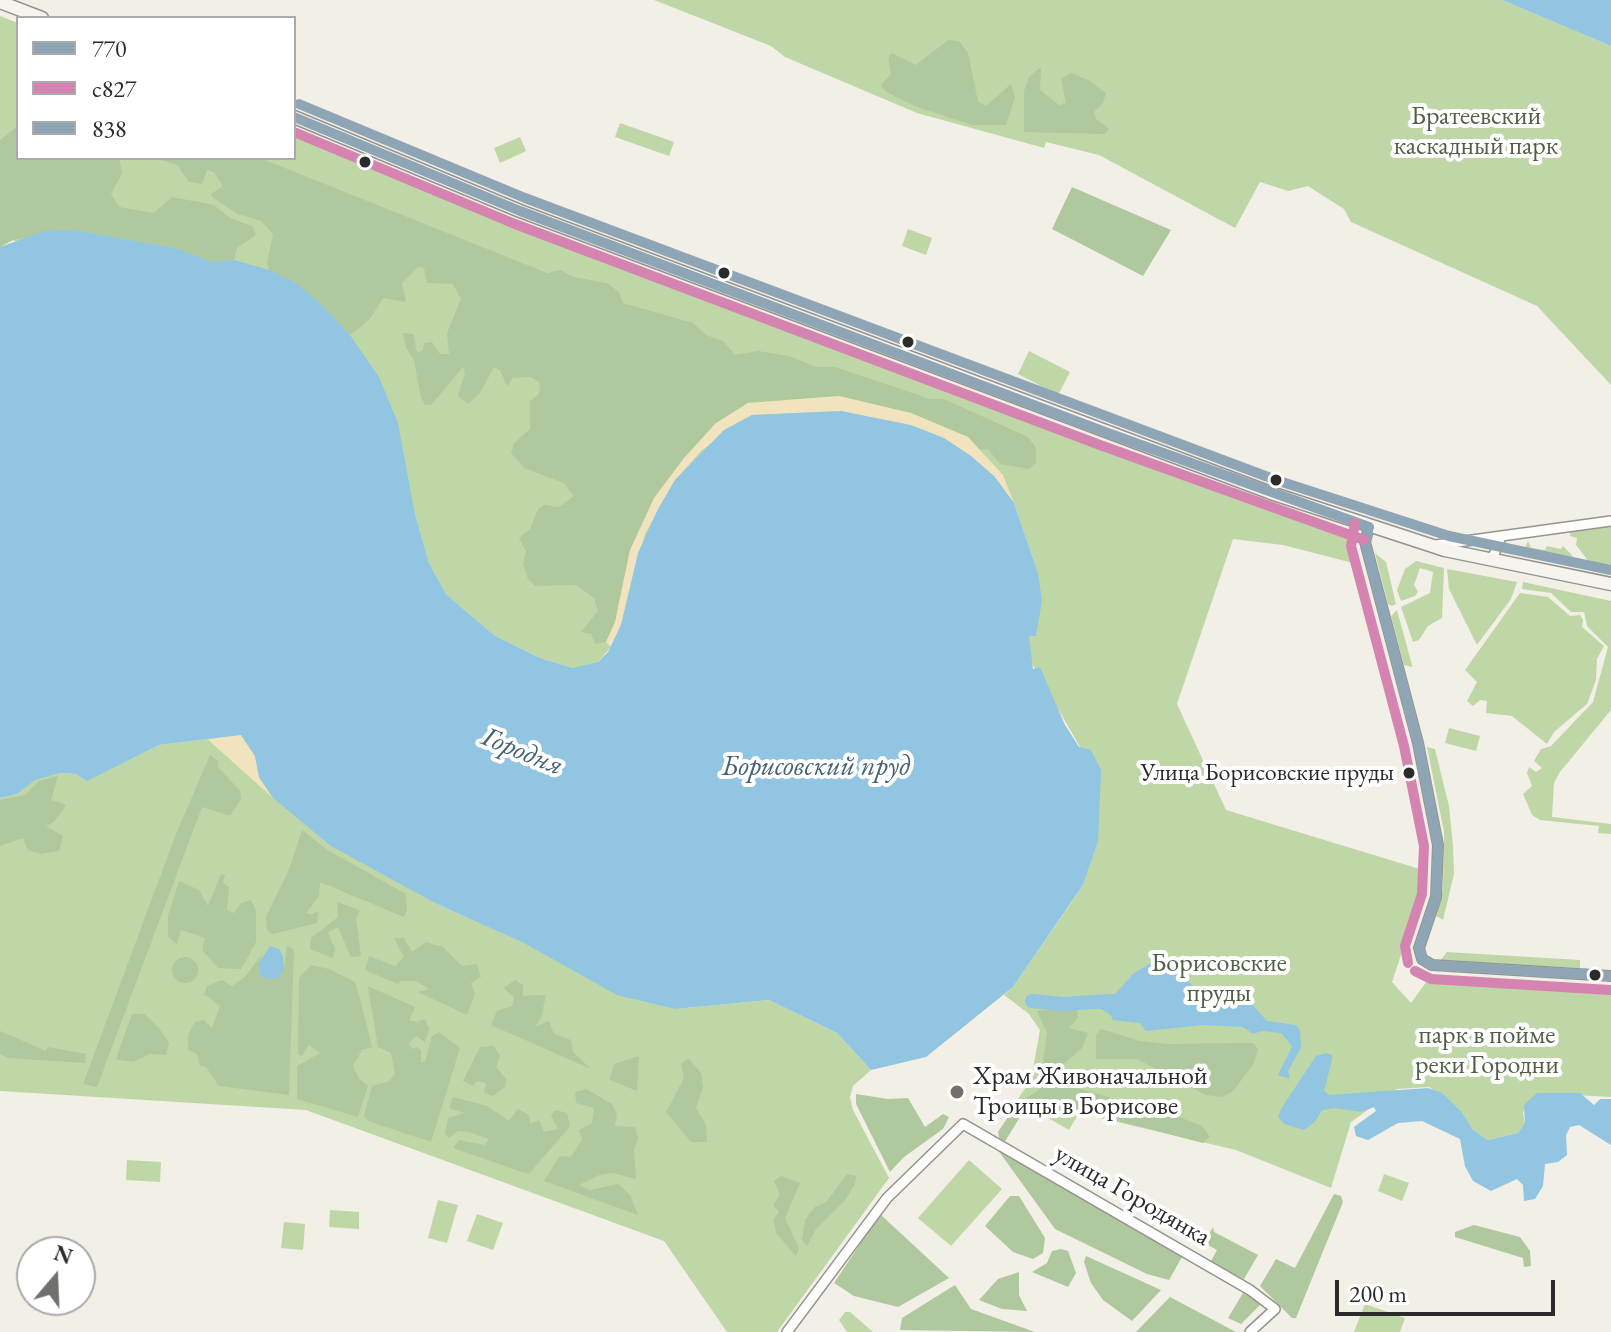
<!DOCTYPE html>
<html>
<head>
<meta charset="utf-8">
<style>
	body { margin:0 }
	#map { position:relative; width:1611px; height:1332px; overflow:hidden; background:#f2efe6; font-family:"EB Garamond",serif }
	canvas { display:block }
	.legend { position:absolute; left:16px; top:16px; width:280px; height:144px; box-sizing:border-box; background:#fff; border:2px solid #aaa; margin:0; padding:10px 14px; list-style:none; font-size:24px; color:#2b2b2b }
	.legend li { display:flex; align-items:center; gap:16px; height:40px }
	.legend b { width:40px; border:2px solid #aaa }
	.north { position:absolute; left:16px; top:1236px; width:80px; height:80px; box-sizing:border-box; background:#fff; border:2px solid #aaa; border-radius:50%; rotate:19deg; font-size:22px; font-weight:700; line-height:32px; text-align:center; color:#2b2b2b }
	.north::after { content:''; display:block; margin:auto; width:28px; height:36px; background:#71706c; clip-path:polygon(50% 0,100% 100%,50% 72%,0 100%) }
	.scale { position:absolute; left:1335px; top:1280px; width:220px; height:36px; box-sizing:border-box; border:4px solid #2b2b2b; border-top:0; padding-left:10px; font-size:24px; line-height:28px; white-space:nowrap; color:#2b2b2b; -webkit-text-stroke:6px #fff; paint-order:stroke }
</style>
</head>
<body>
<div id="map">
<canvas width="1611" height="1332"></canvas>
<ul class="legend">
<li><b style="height:10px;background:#8da5b5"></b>770</li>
<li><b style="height:10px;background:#d584b1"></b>с827</li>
<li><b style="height:10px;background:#8da5b5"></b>838</li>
</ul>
<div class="north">N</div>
<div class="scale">200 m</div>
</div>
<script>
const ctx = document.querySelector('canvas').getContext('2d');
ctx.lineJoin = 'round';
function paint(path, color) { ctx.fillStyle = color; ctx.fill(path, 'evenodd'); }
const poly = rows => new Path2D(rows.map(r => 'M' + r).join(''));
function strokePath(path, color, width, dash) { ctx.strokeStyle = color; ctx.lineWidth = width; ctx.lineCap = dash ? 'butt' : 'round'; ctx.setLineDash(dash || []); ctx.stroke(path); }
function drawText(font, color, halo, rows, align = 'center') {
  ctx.font = font + ' "EB Garamond",serif'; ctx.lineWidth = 8; ctx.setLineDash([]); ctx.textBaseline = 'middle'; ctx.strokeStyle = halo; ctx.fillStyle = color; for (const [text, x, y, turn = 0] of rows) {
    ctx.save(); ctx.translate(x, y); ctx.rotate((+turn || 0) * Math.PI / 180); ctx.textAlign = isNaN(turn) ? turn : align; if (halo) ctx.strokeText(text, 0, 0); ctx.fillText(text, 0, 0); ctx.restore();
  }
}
const green = poly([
	[654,0,1502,0,1611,46,1611,385,1537,306,1351,222,1344,209,1308,186,1288,191,1260,182,1235,228,1099,155,1046,142,1044,148,917,113,785,57,771,46],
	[0,16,18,23,18,158,294,158,294,132,351,161,1339,534,1347,539,1353,563,1283,545,1233,539,1177,704,1226,810,1423,870,1417,906,1392,982,1411,1003,1427,981,1611,992,1611,1097,1537,1093,1523,1112,1525,1123,1518,1133,1488,1140,1473,1130,1458,1108,1429,1087,1397,1089,1351,1122,1331,1188,1236,1150,1079,1113,1069,1130,1017,1100,1031,1080,1040,1030,1029,1014,1004,995,1013,987,1069,906,1083,885,1090,864,1080,747,1029,658,1029,636,1036,636,1038,573,1014,503,611,647,598,662,584,667,573,668,540,658,495,636,446,594,429,563,414,510,13,240,0,247],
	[620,123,674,142,669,156,615,137],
	[520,137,526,151,500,163,494,148],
	[908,229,932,238,926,255,902,246],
	[1029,351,1070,372,1058,395,1018,374],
	[1611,526,1611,572,1589,562,1576,545,1577,538,1570,536,1571,531],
	[1528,541,1531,548,1545,550,1547,546,1561,549,1563,546,1572,555,1574,563,1505,551,1513,546,1525,548],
	[1375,553,1386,562,1396,604,1392,606,1388,604],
	[1416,561,1444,568,1442,618,1428,626,1419,640,1413,642,1401,607,1430,593,1433,572,1420,568,1414,585,1418,592,1415,596,1401,601,1397,590,1405,569],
	[1447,569,1517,582,1511,599,1477,645,1449,589],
	[1523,582,1611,601,1611,710,1560,772,1554,783,1552,817,1611,824,1611,834,1598,833,1599,826,1540,820,1532,815,1523,794,1532,786,1527,773,1529,767,1536,772,1542,768,1534,761,1541,749,1551,746,1593,702,1608,647,1587,626,1584,612,1571,612,1551,593,1522,589],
	[1520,593,1548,597,1570,616,1580,615,1583,620,1582,627,1604,646,1597,659,1596,680,1587,704,1554,732,1547,744,1512,716,1486,713,1487,701,1480,700,1473,706,1467,701,1477,682,1465,670],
	[1397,610,1412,665,1412,667,1404,665,1391,616],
	[1449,728,1480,736,1476,751,1445,743],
	[241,735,437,904,675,1009,769,1000,837,1033,871,1070,853,1086,850,1097,853,1110,889,1178,777,1332,727,1332,664,1241,306,1110,0,1091,0,798,17,794,35,779,60,773,76,774,87,780,159,745],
	[1427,747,1435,749,1449,806,1453,846,1454,874,1443,920,1436,916,1443,889,1444,832],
	[1447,952,1580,960,1580,968,1440,961],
	[127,1160,161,1162,160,1182,126,1180],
	[969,1160,1002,1189,951,1246,918,1218],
	[1384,1174,1409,1183,1402,1201,1378,1191],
	[438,1200,458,1205,447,1243,428,1238],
	[330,1210,359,1212,359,1229,329,1227],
	[477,1214,503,1223,493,1250,467,1241],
	[284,1222,305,1224,303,1250,281,1248],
	[1365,1304,1405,1318,1400,1332,1354,1332],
	[845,1312,850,1312,873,1332,847,1332,839,1320]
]);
const forest = poly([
	[948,40,959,41,968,53,978,102,986,106,1011,84,1015,97,1006,125,972,125,912,105,885,91,881,85,891,74,888,58,892,53,916,65],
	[1041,67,1040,90,1059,105,1066,103,1061,79,1071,73,1088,80,1106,93,1103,103,1094,112,1096,119,1109,129,1105,134,1024,132,1024,91,1029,77],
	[18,126,18,158,119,158,122,173,111,194,119,207,154,213,172,197,214,205,230,218,252,226,256,235,237,248,234,260,213,262,175,248,74,230,13,240,0,247,0,140],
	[155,158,260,158,547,273,561,270,573,277,607,283,619,292,623,303,693,323,706,335,723,341,735,355,758,351,789,356,816,367,835,367,930,399,944,399,1028,437,1036,448,1036,463,1029,469,1000,464,988,449,980,450,968,437,911,413,839,396,748,403,716,423,684,458,630,550,615,622,606,642,595,644,591,634,581,632,598,611,594,598,576,585,535,586,528,579,523,564,526,551,519,538,530,529,538,509,544,505,559,507,574,496,564,483,524,468,511,453,514,443,530,429,530,401,539,394,540,383,531,377,513,378,507,386,500,370,494,367,480,393,468,404,458,396,465,373,463,367,432,404,425,405,421,398,414,360,406,348,403,333,413,334,417,353,423,350,424,343,432,342,440,354,449,354,447,333,461,299,453,284,427,283,424,268,418,267,402,283,406,302,383,298,369,320,350,335,296,283,269,270,267,263,273,234,261,221,238,214,213,198,211,194,223,186,214,172,207,170,202,184,189,182,177,165],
	[1072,187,1171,230,1143,276,1052,229],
	[210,755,218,761,218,767,240,791,241,799,230,816,202,807,97,1087,83,1084,176,834],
	[58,776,51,800,66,805,54,822,46,826,63,836,59,851,41,854,28,850,23,838,0,846,0,800,25,795,39,781],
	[302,830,329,851,406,894,407,910,404,917,320,882,319,896,306,913,311,915,318,911,317,923,273,934,267,930,266,917,289,870],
	[221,874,225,875,223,883,229,887,227,910,234,913,241,903,251,900,256,911,256,942,241,969,218,968,202,950,205,938,181,930,177,944,168,937,168,916,179,881,199,890,208,906],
	[337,902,360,910,356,918,361,956,351,957,338,927,328,932,335,949,333,958,310,949,311,938,338,917],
	[394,938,404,938,412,952,426,942,443,947,462,966,477,964,481,977,471,983,475,994,467,1015,418,992,429,989,416,981,400,981,398,984,365,970,369,956,395,966,404,957],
	[287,946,294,949,289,1095,219,1086,206,1067,200,1066,197,1054,188,1050,188,1035,195,1022,204,1020,212,1028,220,1006,204,994,207,986,222,980,232,986,245,977,263,953,259,963,284,969],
	'172 970a13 13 0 1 1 26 0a13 13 0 1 1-26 0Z',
	[311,965,329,969,355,982,360,999,372,1047,362,1050,353,1066,359,1079,368,1086,358,1117,297,1099,297,1066,320,1053,309,1045,302,1056,298,1054,299,978],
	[515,980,523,985,523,996,546,995,541,1018,535,1027,549,1021,554,1034,571,1040,573,1052,591,1069,491,1025,497,1011,512,1006,514,998,504,988],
	[368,986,415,1007,409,1020,417,1022,425,1019,429,1029,425,1042,416,1036,409,1043,412,1049,418,1047,421,1051,421,1062,425,1062,432,1036,439,1032,460,1048,431,1142,368,1121,364,1116,372,1086,389,1081,395,1074,391,1053,378,1047],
	[1047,1009,1077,1010,1078,1018,1069,1028,1088,1033,1082,1048,1066,1062,1042,1071,1047,1033,1037,1011],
	[132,1014,145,1014,159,1028,169,1043,166,1055,150,1054,133,1062,116,1059],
	[1101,1029,1140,1041,1166,1044,1253,1043,1258,1049,1254,1063,1233,1091,1222,1097,1206,1095,1137,1059,1096,1059,1096,1035],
	[0,1031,46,1051,48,1047,86,1054,85,1063,8,1058,0,1054],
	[494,1046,500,1056,496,1067,506,1079,505,1087,493,1096,484,1093,486,1083,477,1081,473,1086,463,1081,480,1047],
	[639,1056,637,1091,610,1080,614,1064],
	[689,1059,701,1073,703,1087,696,1108,706,1125,707,1142,691,1142,666,1112,684,1078,681,1063],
	[1058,1083,1177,1116,1202,1126,1210,1137,1203,1143,1080,1111,1069,1119,1025,1109,1004,1143,1000,1141,998,1132,1016,1105,1043,1087],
	[586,1089,612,1104,617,1114,615,1126,635,1127,638,1137,634,1150,636,1179,613,1173,599,1175,579,1185,590,1190,618,1184,630,1195,638,1215,544,1181,560,1156,571,1157,582,1139,579,1130,592,1123,594,1108,576,1103,575,1092],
	[856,1094,888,1099,908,1098,925,1127,943,1114,949,1117,943,1129,904,1157,890,1172,856,1104],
	[453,1097,487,1106,509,1121,518,1109,529,1115,530,1124,539,1120,544,1132,558,1129,551,1115,555,1110,567,1113,570,1126,529,1174,519,1171,453,1148,459,1140,485,1145,489,1139,468,1132,458,1131,449,1138,445,1134,448,1118,465,1113,449,1108],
	[995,1146,1182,1257,1169,1280,1147,1274,1055,1229],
	[847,1174,856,1176,855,1184,846,1199,816,1229,807,1246,802,1240,805,1220,815,1207,827,1201],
	[781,1176,800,1183,785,1218,799,1249,796,1256,776,1233,774,1219,779,1212,773,1205,780,1195,774,1181],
	[1334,1194,1341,1196,1343,1202,1296,1318,1292,1318,1260,1286,1276,1259,1295,1268],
	[1010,1196,1019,1196,1045,1238,1043,1253,1033,1259,1013,1252,985,1226],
	[880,1214,949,1278,898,1307,854,1296,834,1283],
	[1474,1225,1520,1237,1530,1251,1531,1266,1524,1267,1523,1258,1455,1237,1455,1232],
	[1213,1227,1214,1232,1258,1255,1244,1279,1210,1263,1217,1250,1204,1243],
	[1061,1249,1068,1251,1076,1273,1068,1287,1032,1272,1047,1263,1052,1251],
	[1086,1256,1161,1290,1132,1321,1103,1300,1091,1283,1084,1262],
	[1019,1272,1019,1295,1027,1311,1002,1309,979,1300,998,1279],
	[955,1285,971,1309,1035,1332,900,1330,902,1318],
	[1243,1293,1262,1303,1241,1324,1228,1318],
	[1170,1297,1236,1332,1136,1332]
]);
const sand = poly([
	[839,396,911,413,968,437,1003,475,1014,503,994,476,841,411,752,415,702,450,675,480,645,534,621,625,611,647,606,642,615,622,630,550,654,498,684,458,716,423,748,403],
	[241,735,255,756,259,777,273,798,205,737]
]);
const water = poly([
	[1502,0,1611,0,1611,46],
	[74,230,175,248,213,262,234,260,269,270,296,283,319,302,350,335,379,377,398,423,414,510,429,563,446,594,495,636,540,658,573,668,598,662,608,652,621,625,638,553,658,509,675,480,724,430,752,415,841,411,911,425,944,438,971,456,994,476,1014,503,1038,573,1042,601,1036,636,1029,636,1033,669,1040,667,1065,725,1079,747,1091,750,1101,770,1098,841,1083,885,1013,987,926,1057,871,1070,837,1033,769,1000,675,1009,617,995,524,943,437,904,331,846,273,798,259,777,255,756,241,735,159,745,87,781,76,774,60,773,35,780,17,794,0,798,0,247,44,231],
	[270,946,279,949,283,957,284,969,277,979,261,977,259,963],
	[1161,957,1192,985,1227,1000,1249,1001,1267,1021,1296,1025,1300,1030,1301,1048,1288,1071,1290,1079,1278,1075,1292,1046,1281,1033,1262,1031,1253,1034,1243,1027,1203,1025,1146,1031,1140,1023,1113,1020,1110,1014,1093,1005,1091,997,1115,994,1134,973],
	[1326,1053,1332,1055,1332,1060,1324,1091,1329,1095,1428,1088,1442,1093,1461,1111,1473,1130,1488,1140,1518,1133,1525,1123,1524,1105,1537,1093,1580,1093,1594,1105,1600,1099,1611,1099,1611,1145,1579,1125,1570,1127,1566,1135,1567,1155,1558,1162,1545,1164,1543,1186,1535,1199,1524,1201,1523,1185,1517,1179,1491,1191,1473,1181,1465,1166,1460,1139,1422,1121,1398,1123,1368,1140,1356,1136,1354,1127,1376,1111,1374,1107,1361,1112,1335,1108,1322,1110,1315,1122,1304,1130,1284,1124,1278,1117,1281,1109,1316,1056]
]);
const river = poly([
	[1032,1001,1063,1004,1110,1001]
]);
const minor = poly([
	[1369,527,1365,542,1418,743,1438,845,1436,897,1419,948,1422,959,1432,965,1611,976],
	[1436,545,1611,521],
	[1492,560,1500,539],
	[787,1332,887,1198,963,1124,1250,1290,1275,1309,1250,1332]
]);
const secondary = poly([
	[0,2,42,18],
	[294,117,520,211,1271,493,1445,550,1611,584]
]);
const bus1 = poly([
	[294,117,520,211,1105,432,1369,527],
	[1369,527,1365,542,1418,743,1438,845,1436,897,1419,948,1422,959],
	[1422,959,1432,965,1611,976]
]);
const bus2 = poly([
	[294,132,515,224,1100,445,1364,540],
	[1355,523,1351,546,1404,746,1424,846,1422,894,1405,946,1408,963],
	[1415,971,1431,979,1610,990]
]);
const bus3 = poly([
	[299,104,525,198,1276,480,1449,536,1611,570]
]);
const markers = [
	[365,162,7,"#2b2b2b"],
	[724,273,7,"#2b2b2b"],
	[908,342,7,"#2b2b2b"],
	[1276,480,7,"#2b2b2b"],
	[1409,773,7,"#2b2b2b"],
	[1595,975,7,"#2b2b2b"],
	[957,1092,8,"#71706c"]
];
const busNames = [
	["Улица Борисовские пруды",1394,773]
];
const parkNames = [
	["Братеевский",1476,117],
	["каскадный парк",1476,147],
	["Борисовские",1219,964],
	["пруды",1219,994],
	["парк в пойме",1487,1036],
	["реки Городни",1487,1066]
];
const poiNames = [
	["Храм Живоначальной",973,1077],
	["Троицы в Борисове",973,1107]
];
const streetNames = [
	["улица Городянка",1132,1196,30]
];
const waterNames = [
	["Городня",522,752,22],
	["Борисовский пруд",816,767]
];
paint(green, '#bfd7a6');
paint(forest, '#afc89e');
paint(sand, '#f0e3be');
paint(water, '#91c5e2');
strokePath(river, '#91c5e2', 14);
strokePath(minor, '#95938f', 12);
strokePath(secondary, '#95938f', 15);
strokePath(minor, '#fdfdfb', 9);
strokePath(secondary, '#f7f3ee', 12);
strokePath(bus1, '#8da5b5', 10);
strokePath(bus2, '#d584b1', 10);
strokePath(bus3, '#8da5b5', 10);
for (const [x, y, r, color] of markers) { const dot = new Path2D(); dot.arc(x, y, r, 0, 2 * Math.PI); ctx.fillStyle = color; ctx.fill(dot); strokePath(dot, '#fff', 3); }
drawText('24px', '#2b2b2b', '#fff', busNames, 'right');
drawText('26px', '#506044', '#fff', parkNames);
drawText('26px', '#2b2b2b', '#fff', poiNames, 'left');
drawText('26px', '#2b2b2b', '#fff', streetNames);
drawText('italic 28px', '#436173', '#fff', waterNames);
</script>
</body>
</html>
